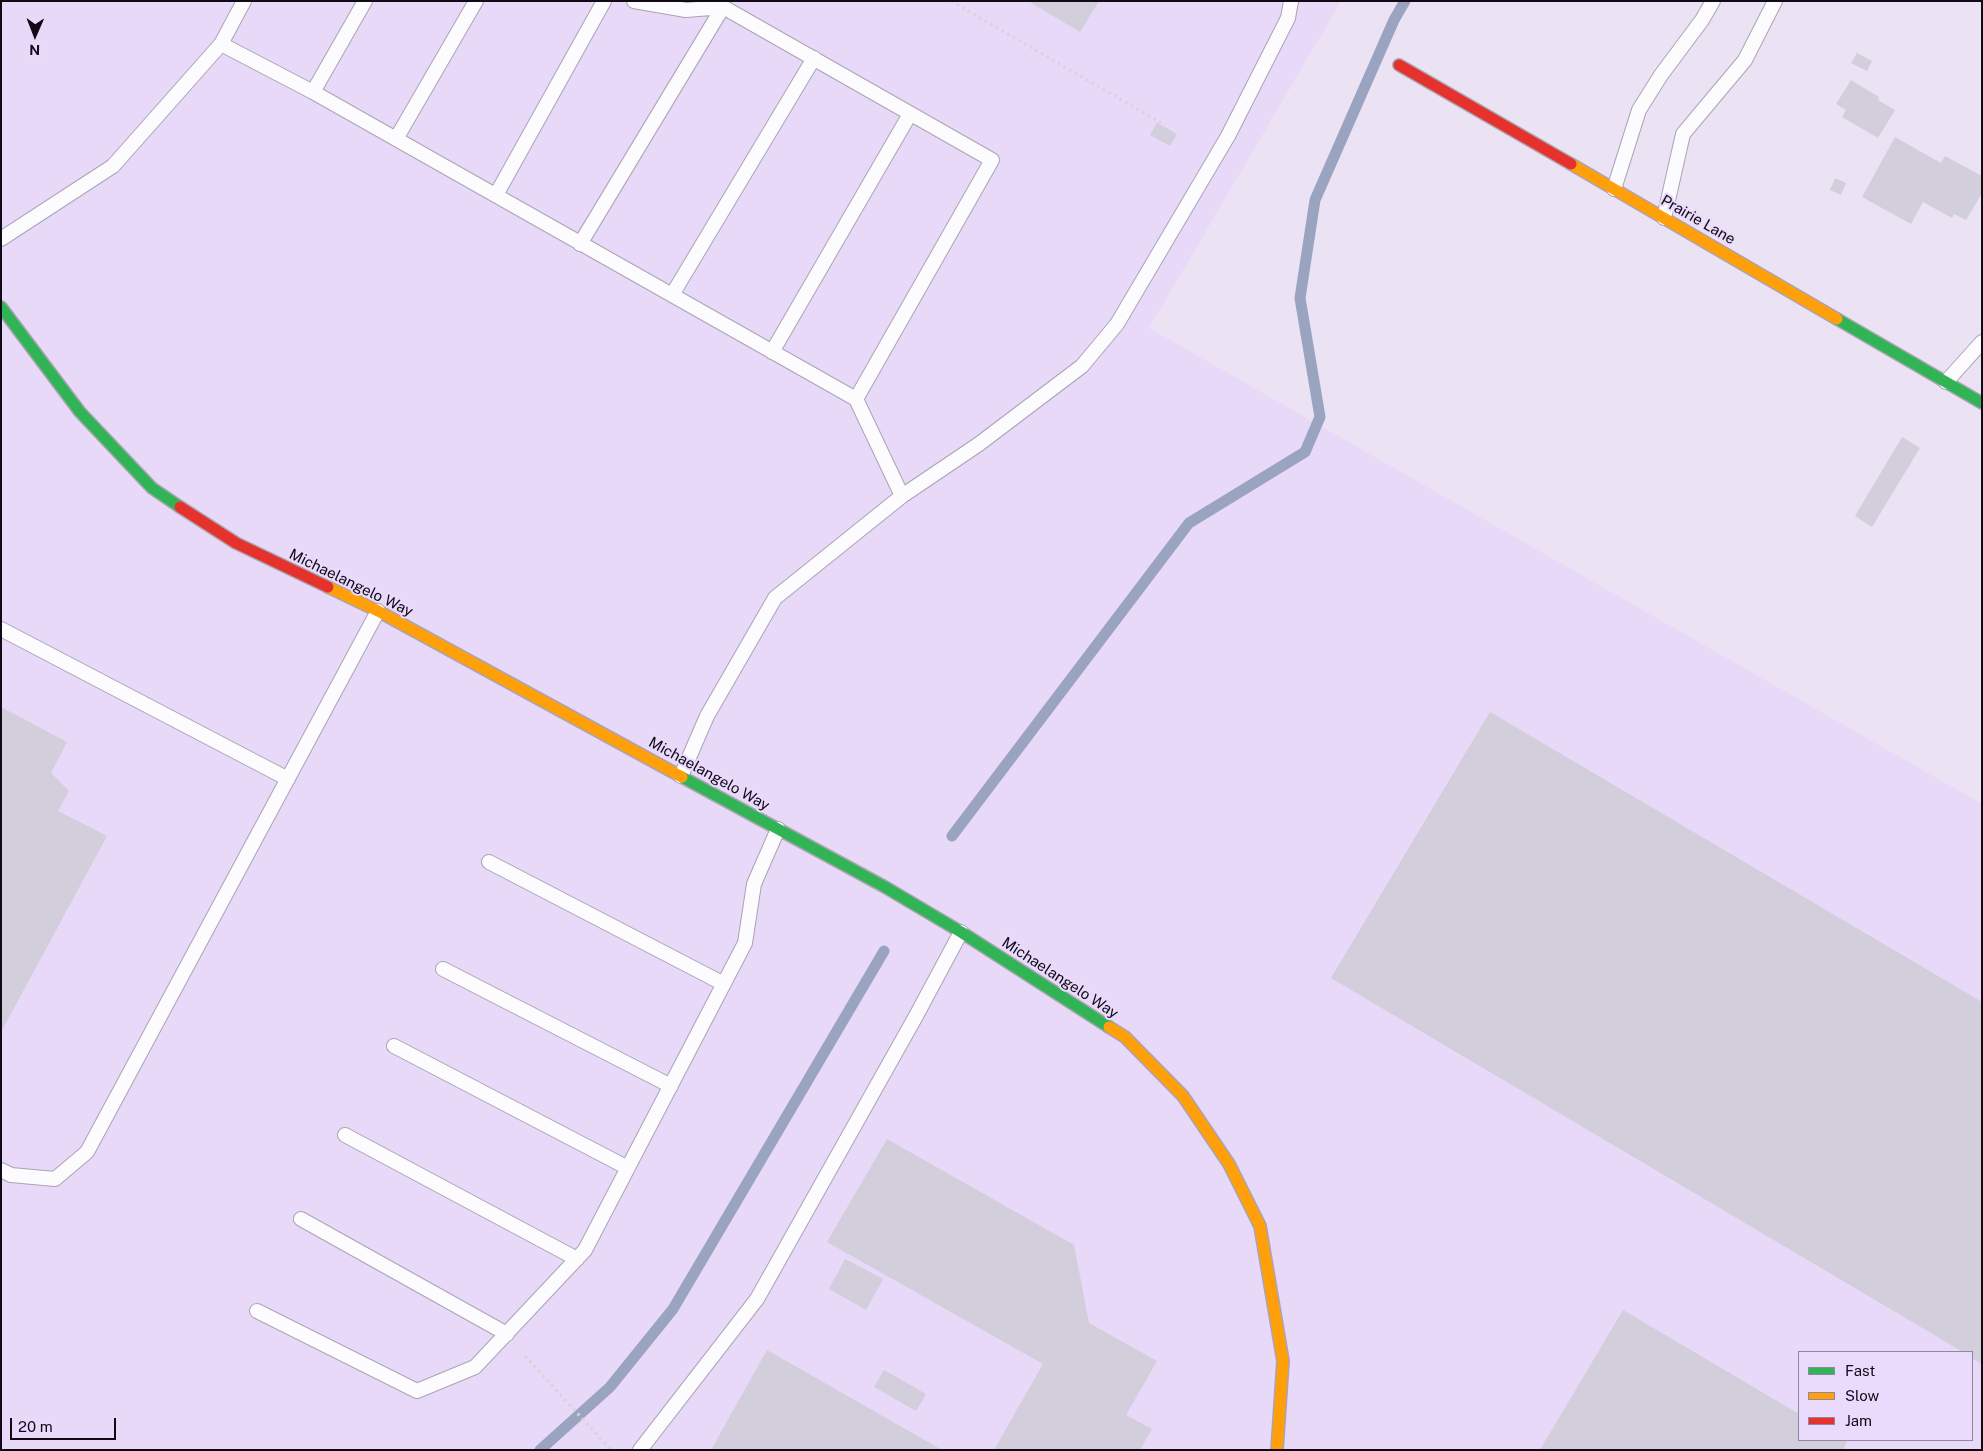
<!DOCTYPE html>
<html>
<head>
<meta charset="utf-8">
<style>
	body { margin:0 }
	#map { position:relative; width:1983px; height:1451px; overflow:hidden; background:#ebe2f4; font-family:"Public Sans",sans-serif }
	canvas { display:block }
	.frame { position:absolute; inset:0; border:2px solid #0f0a15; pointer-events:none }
	.legend { position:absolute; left:1798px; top:1351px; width:175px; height:90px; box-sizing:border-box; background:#eadafc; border:1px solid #9287a0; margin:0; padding:6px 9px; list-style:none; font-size:15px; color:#0f0a15 }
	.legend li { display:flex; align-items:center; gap:10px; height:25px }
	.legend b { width:25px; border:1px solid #9287a0 }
	.north { position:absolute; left:10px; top:10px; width:50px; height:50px; -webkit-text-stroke:4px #eadafc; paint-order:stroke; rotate:181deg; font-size:14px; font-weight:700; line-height:20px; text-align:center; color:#0f0a15 }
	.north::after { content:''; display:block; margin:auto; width:18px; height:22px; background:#0f0a15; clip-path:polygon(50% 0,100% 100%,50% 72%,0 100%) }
	.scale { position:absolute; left:10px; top:1418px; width:106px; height:22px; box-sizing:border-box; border:2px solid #0f0a15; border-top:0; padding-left:6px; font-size:15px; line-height:18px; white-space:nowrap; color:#0f0a15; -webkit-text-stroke:4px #eadafc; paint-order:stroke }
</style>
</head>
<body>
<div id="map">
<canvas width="1983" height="1451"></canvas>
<div class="frame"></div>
<ul class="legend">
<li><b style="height:6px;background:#30b455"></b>Fast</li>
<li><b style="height:6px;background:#ff9f0a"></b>Slow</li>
<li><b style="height:6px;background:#e5322d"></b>Jam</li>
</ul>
<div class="north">N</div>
<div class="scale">20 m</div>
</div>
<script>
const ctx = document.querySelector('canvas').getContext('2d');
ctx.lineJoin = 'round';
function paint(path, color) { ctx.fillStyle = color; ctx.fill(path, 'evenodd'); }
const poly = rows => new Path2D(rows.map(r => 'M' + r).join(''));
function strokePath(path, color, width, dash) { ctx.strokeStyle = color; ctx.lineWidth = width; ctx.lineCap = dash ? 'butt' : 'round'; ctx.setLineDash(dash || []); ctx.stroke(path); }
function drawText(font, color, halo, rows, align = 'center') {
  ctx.font = font + ' "Public Sans",sans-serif'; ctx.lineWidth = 4; ctx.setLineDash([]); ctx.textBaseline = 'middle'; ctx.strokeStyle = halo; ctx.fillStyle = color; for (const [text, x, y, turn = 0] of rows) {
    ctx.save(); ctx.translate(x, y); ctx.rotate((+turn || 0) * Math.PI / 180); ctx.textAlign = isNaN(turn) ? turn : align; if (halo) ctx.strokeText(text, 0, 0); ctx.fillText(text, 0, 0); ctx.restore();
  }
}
const built = poly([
	[1,1,1341,1,1149,328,1982,804,1982,1450,1,1450],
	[1799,1352,1972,1352,1972,1440,1799,1440]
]);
const stream = poly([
	[952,836,1189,523,1305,452,1320,417,1300,298,1315,200,1394,20,1405,1],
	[540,1450,610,1387,673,1309,884,951]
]);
const building = poly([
	[1028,1,1099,1,1080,32],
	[1857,53,1872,61,1867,71,1851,63],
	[1851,80,1879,97,1878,100,1895,110,1878,138,1842,117,1846,110,1836,104],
	[1157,123,1177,134,1170,146,1150,135],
	[1895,137,1941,163,1945,156,1982,176,1982,193,1966,220,1954,214,1952,218,1923,202,1911,224,1862,197],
	[1835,178,1846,183,1841,195,1830,190],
	[1902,437,1920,448,1872,527,1855,516],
	[1,707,67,742,51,773,69,791,58,811,107,836,1,1032],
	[1490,712,1982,1002,1982,1364,1972,1358,1972,1352,1963,1352,1331,978],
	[887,1139,1074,1245,1089,1323,1157,1361,1126,1415,1152,1429,1140,1450,994,1450,1043,1364,827,1242],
	[845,1259,883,1279,866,1310,829,1289],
	[1623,1310,1799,1414,1799,1440,1843,1440,1847,1442,1843,1450,1540,1450],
	[767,1350,942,1450,711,1450],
	[884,1370,926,1394,916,1411,874,1387]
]);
const path = poly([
	[951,1,1165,125],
	[525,1356,611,1450]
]);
const lane = poly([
	[634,1,686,10,723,7,992,160,856,399],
	[221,44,313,92,856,399,902,496,775,598,707,716,681,776],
	[313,92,365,1],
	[396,139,476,1],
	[1614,189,1639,110,1661,75,1702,20,1713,1],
	[496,195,604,1],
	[1664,218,1683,134,1745,60,1775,1],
	[1,239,113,166,221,44,244,1],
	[580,244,723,7],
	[672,295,814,58],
	[772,352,910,114],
	[1946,382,1982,342],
	[902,496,979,444,1082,366,1117,324,1228,136,1288,18,1291,1],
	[1,629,288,779],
	[489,862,724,984],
	[443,969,671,1086],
	[394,1046,628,1168],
	[345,1135,577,1259],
	[1,1170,11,1175,55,1179,87,1152,378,611],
	[301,1219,507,1334],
	[257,1311,417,1391,475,1367,585,1250,745,943,754,884,778,829],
	[640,1450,757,1299,916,1016,961,932]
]);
const fast = poly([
	[1,307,80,412,152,488,180,507],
	[1837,319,1982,403],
	[682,777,885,887,961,932,1109,1027]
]);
const slow = poly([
	[1571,164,1837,319],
	[328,587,378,611,682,777],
	[1109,1027,1125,1037,1183,1096,1229,1164,1260,1226,1283,1361,1277,1450]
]);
const jam = poly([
	[1399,65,1571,164],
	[180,507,236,543,328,587]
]);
const streetNames = [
	["Prairie Lane",1698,220,30],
	["Michaelangelo Way",351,583,26],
	["Michaelangelo Way",709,774,29],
	["Michaelangelo Way",1060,978,33]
];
paint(built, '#e7d9f7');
strokePath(stream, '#9aa4c0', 11);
paint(building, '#d2cedc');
strokePath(lane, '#aba4b3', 16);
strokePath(fast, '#aba4b3', 14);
strokePath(slow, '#aba4b3', 14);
strokePath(jam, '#aba4b3', 14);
strokePath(path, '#d7d4da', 3, [2.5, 4]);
strokePath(lane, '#fcfbfd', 14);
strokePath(fast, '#30b455', 11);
strokePath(slow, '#ff9f0a', 11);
strokePath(jam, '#e5322d', 11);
drawText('15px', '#0f0a15', '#eadafc', streetNames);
</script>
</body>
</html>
